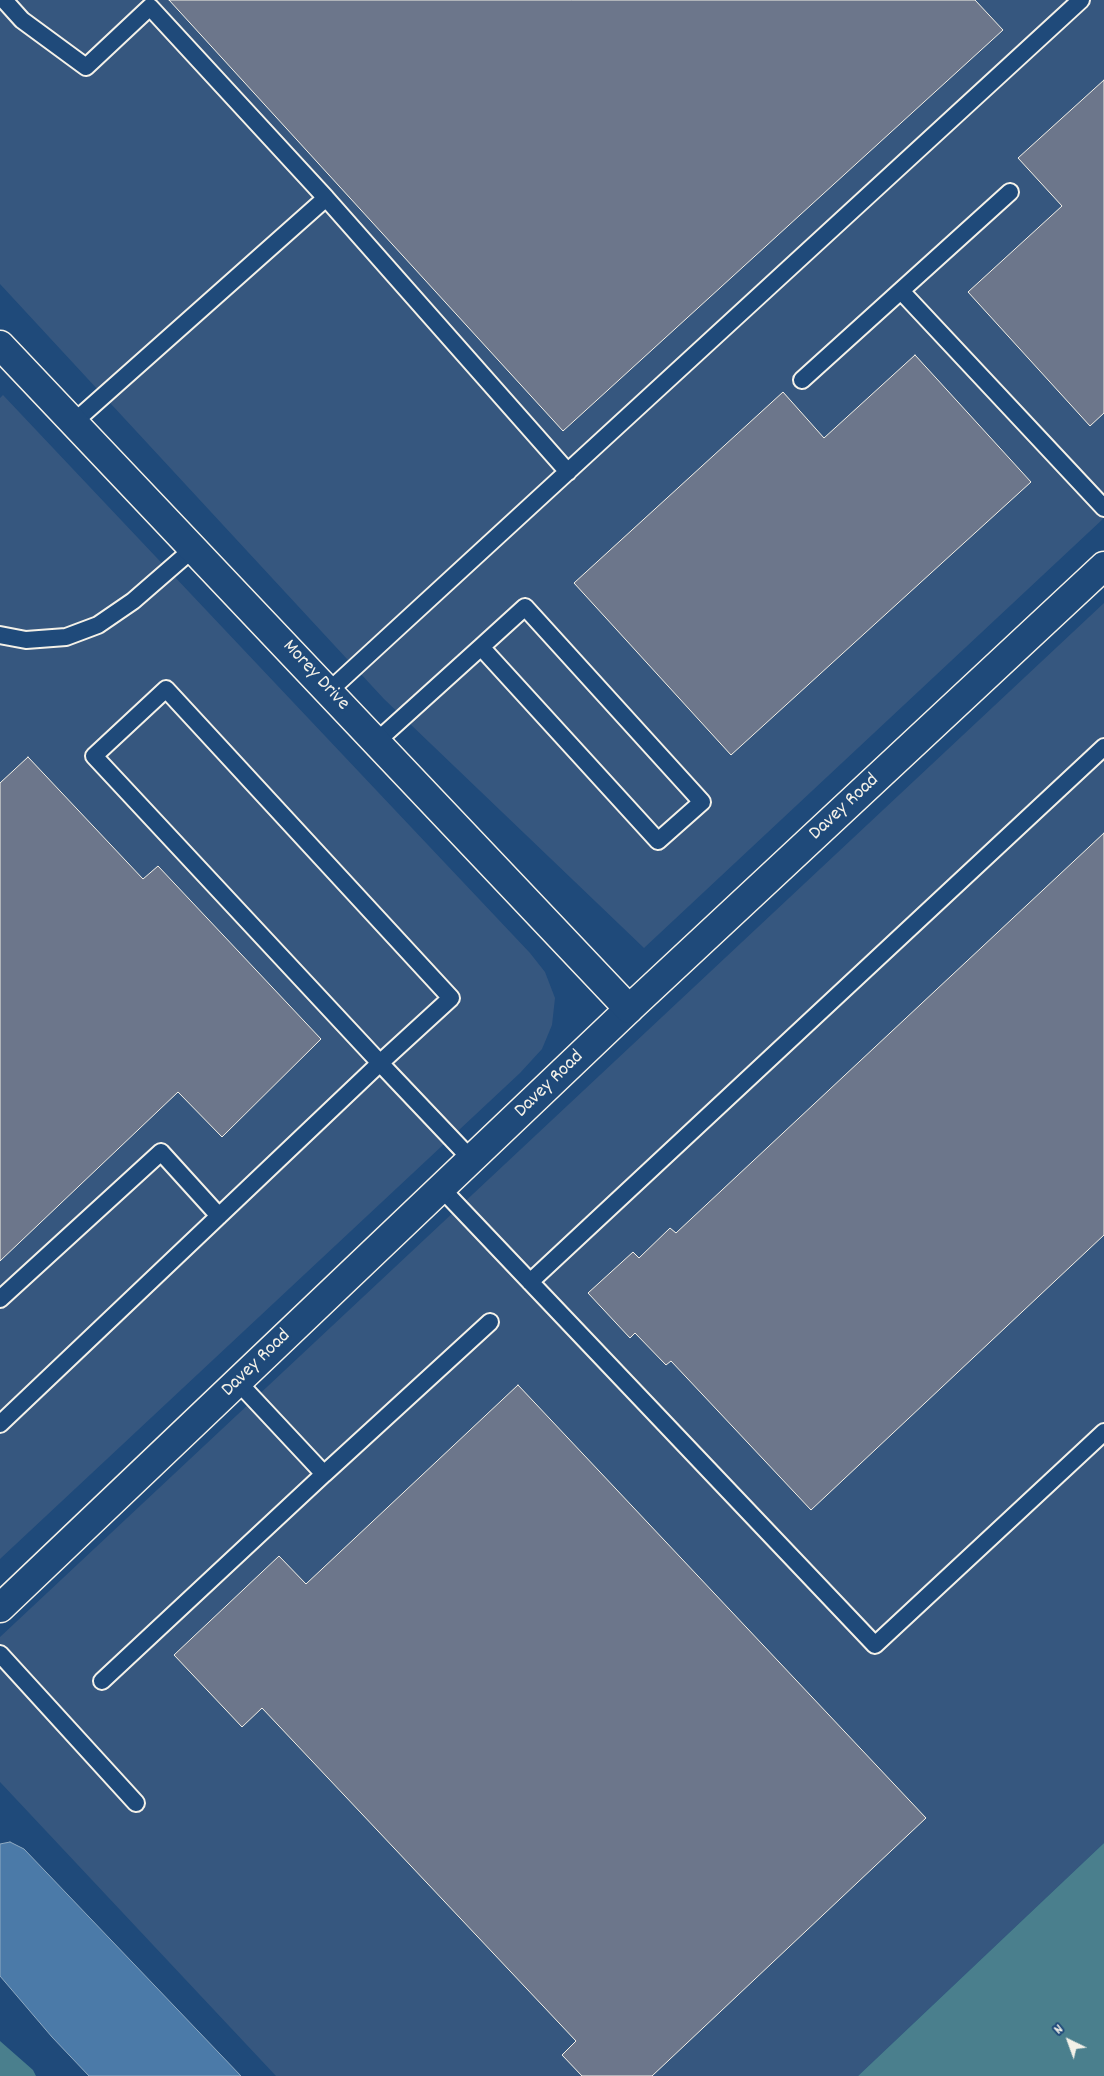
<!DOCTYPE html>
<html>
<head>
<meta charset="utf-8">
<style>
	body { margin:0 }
	#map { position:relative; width:1104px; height:2076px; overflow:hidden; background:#1f4a7a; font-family:Dekko,sans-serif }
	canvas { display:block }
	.north { position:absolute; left:1044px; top:2016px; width:50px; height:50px; -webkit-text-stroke:4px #1f4a7a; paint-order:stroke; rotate:318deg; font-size:14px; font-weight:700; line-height:20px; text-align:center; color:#f4f1e8 }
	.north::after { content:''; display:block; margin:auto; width:18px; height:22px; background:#f4f1e8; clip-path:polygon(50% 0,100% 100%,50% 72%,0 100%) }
</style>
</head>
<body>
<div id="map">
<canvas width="1104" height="2076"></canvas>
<div class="north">N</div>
</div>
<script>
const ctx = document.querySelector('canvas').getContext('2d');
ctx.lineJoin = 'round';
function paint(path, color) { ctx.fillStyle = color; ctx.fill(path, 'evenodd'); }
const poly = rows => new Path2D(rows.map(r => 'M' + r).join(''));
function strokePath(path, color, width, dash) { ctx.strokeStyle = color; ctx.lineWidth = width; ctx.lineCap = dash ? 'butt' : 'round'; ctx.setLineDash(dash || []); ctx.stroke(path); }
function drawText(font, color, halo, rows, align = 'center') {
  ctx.font = font + ' Dekko,sans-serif'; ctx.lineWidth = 4.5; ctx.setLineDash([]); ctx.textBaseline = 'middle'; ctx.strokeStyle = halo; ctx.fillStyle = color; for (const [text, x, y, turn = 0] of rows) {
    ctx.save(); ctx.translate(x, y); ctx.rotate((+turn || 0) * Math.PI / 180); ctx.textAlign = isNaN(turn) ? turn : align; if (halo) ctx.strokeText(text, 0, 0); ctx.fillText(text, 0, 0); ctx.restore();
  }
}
const built = poly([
	[0,0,1104,0,1104,518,644,948,384,699,0,284],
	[3,395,530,953,545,972,555,998,552,1025,542,1049,520,1073,0,1559,0,398],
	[1104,603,1104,1843,858,2076,276,2076,0,1782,0,1637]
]);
const green = poly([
	[1104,1843,1104,2076,858,2076],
	[0,2041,33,2070,36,2076,0,2076]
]);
const water = poly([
	[10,1842,24,1849,241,2076,89,2076,52,2037,0,1976,0,1844,10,1842]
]);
const building = poly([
	[169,0,975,0,1003,30,563,431,169,0],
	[1104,80,1104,413,1090,426,968,292,1062,206,1018,158,1104,80],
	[915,355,1031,482,731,755,574,583,783,392,824,438,915,355],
	[28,757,143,879,158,866,321,1039,222,1137,178,1092,0,1261,0,783,28,757],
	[1104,833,1104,1235,811,1510,671,1361,666,1365,635,1333,630,1338,588,1293,633,1252,639,1258,670,1228,676,1233,1104,833],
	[518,1385,926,1818,652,2076,582,2076,562,2055,576,2041,262,1708,242,1727,174,1655,279,1556,306,1584,518,1385]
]);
const service = poly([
	[4,0,22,20,86,67,150,7,326,198],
	[901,291,1104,508],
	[802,380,1010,192],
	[74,422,326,198,568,472],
	[0,635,26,640,66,637,98,625,133,601,194,548],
	[329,691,1081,0],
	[377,741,481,647,525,607,702,802,658,841,481,647],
	[441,1188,875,1645,1104,1432],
	[530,1282,1104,747],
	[0,1299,161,1152,219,1216],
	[0,1424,380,1063,94,756,166,689,451,998,380,1063,471,1159],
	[324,1474,490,1322],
	[0,1654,136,1803],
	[102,1681,324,1474,238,1382]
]);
const minor = poly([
	[0,1608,629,1009]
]);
const tertiary = poly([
	[0,345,629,1009,1104,566]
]);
const streetNames = [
	["Morey Drive",315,676,47],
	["Davey Road",845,808,-43],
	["Davey Road",550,1085,-44],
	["Davey Road",257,1364,-44]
];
paint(built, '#36577f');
paint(green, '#4a7f8d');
paint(water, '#4b7aa8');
strokePath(water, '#8faac2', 1);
paint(building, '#6c768b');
strokePath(building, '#f4f1e8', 1);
strokePath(service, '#f4f1e8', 20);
strokePath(minor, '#f4f1e8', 31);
strokePath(tertiary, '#f4f1e8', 31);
strokePath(service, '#1f4a7a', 16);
strokePath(minor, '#1f4a7a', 28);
strokePath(tertiary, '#1f4a7a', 28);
drawText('20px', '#f4f1e8', '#1f4a7a', streetNames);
</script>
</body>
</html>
